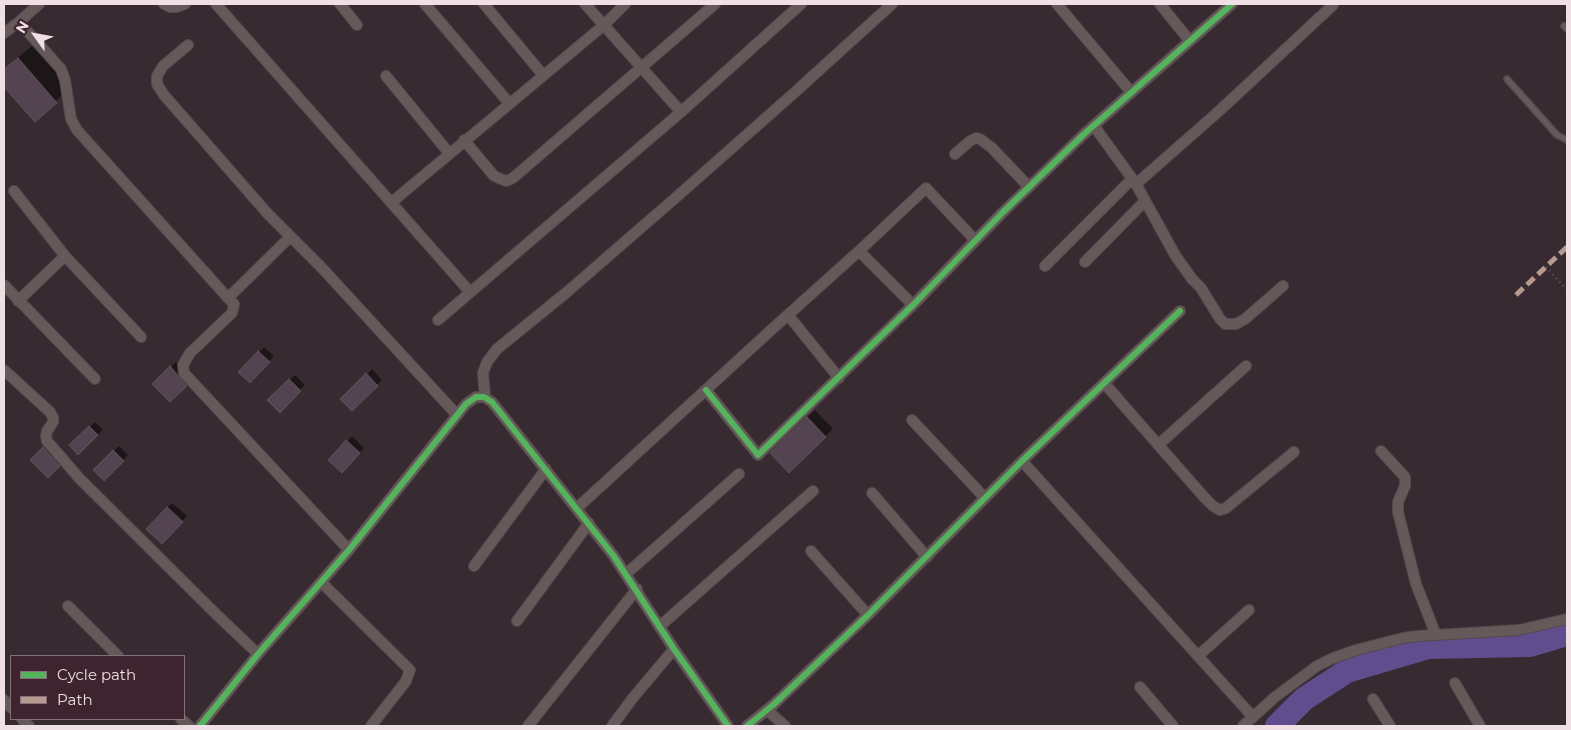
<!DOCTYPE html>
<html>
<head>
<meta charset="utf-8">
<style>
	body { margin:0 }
	#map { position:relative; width:1571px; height:730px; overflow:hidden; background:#372a30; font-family:Montserrat,sans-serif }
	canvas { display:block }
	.frame { position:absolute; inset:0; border:5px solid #f0dfe5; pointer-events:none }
	.legend { position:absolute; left:10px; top:655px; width:175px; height:65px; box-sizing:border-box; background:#3d242f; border:1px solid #856f78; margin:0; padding:6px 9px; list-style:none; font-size:15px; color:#f0dfe5 }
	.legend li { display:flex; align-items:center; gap:10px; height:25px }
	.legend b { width:25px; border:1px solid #856f78 }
	.north { position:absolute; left:10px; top:10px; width:50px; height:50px; -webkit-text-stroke:4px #3d242f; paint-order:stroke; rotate:302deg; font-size:14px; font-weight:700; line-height:20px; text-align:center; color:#f0dfe5 }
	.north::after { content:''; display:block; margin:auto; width:18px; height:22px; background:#f0dfe5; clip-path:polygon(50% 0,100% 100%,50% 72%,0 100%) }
</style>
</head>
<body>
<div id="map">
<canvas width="1571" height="730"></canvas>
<div class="frame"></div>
<ul class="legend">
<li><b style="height:6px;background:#56b35d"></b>Cycle path</li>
<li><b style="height:6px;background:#b69a8f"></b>Path</li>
</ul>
<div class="north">N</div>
</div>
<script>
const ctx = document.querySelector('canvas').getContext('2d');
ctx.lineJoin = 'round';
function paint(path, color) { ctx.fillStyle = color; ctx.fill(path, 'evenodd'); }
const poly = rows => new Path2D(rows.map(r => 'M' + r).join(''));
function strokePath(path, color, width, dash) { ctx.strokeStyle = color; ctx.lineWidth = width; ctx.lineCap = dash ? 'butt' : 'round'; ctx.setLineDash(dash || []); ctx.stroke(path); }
const shadow = poly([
	[34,44,72,86,35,120,4,85,4,69],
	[264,347,274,356,250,381,240,372],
	[176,362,191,380,170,401,154,384],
	[372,369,382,380,352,409,342,399],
	[295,375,305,385,280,411,269,400],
	[815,410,833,429,789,471,772,453],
	[95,422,103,430,78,453,70,445],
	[352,436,364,448,342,471,330,460],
	[49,443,64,460,48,476,32,460],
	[119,446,128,455,104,479,95,470],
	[172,503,187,516,162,543,147,529]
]);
const river = poly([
	[1277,726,1304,699,1347,671,1428,647,1530,645,1567,634]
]);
const building = poly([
	[18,58,57,103,35,122,4,87,4,69,18,58],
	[258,351,270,362,250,383,238,372,258,351],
	[170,366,187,386,170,402,152,384,170,366],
	[366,373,378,386,352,411,340,399,366,373],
	[289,379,301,391,280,413,267,400,289,379],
	[807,417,826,437,789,473,770,453,807,417],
	[89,426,98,435,78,455,69,445,89,426],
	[346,440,360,453,342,473,328,460,346,440],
	[43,447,60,466,48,478,30,460,43,447],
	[113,450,124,461,104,481,93,470,113,450],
	[167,507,183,522,162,544,146,529,167,507]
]);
const path = poly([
	[1546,267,1567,290]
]);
const service = poly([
	[1564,26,1567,29],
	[1507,79,1557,135,1567,140]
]);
const minor = poly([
	[164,4,170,7,177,7,185,4],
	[216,4,470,292],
	[340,4,357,25],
	[425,4,509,103],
	[484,4,543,75],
	[585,4,681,112],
	[1057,4,1131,92],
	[1160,4,1189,40],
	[19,22,61,69,65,80,71,119,77,130,228,298],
	[4,33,19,22,39,4],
	[188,45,163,66,157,76,157,84,164,95,268,214,322,268,457,415],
	[386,76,449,153],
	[1094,126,1136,184,1175,255,1192,279,1201,288,1220,319,1225,324,1236,324,1245,319,1283,286],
	[464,140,494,176,506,181,513,178,715,4],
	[955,154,970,141,976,138,980,139,992,148,1029,187],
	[1136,184,1218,112,1333,5],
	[14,191,65,256,141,337],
	[392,202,604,25,625,4],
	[290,237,228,298,234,304,232,313,190,353,183,365,184,373,349,550],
	[859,251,913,305],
	[1085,262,1145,201],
	[1045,266,1132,179],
	[4,285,95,379],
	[18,301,65,256],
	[788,315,839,378],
	[438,320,681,112,801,4],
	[4,370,50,412,53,417,53,422,47,431,46,436,47,441,80,479,216,614,258,654],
	[1104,383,1204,497,1213,506,1220,510,1226,508,1294,452],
	[706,390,758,455,913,305,1003,212,1083,135,1232,4],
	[485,397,483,373,487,362,497,349,567,292,681,193,794,93,892,4],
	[912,420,985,498],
	[1158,445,1246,366],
	[1381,451,1405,477,1405,486,1398,502,1398,512,1416,584,1436,635],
	[1022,461,1253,717],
	[872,493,927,557],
	[577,508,770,331,859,251,926,188,975,240],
	[811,551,868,615],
	[474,566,546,469],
	[626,574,739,474],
	[321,582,410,670,406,681,371,726],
	[68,606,118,656],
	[517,621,589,523],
	[660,626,813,491],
	[1198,656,1249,610],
	[1455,683,1480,726],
	[1140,687,1173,726],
	[1373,699,1390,726],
	[4,700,11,708],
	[767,710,785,726],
	[22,719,29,726],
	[181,719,189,726],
	[200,726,258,654,349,550,466,404,476,397,484,397,492,402,613,555,674,649,728,726],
	[528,726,637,589],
	[612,726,632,699,674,649],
	[747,726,773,705,868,615,1022,461,1180,311],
	[1243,726,1275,697,1317,666,1331,659,1356,650,1403,638,1418,636,1519,630,1567,619]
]);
const quiet = poly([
	[1516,295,1567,247]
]);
const cycleway = poly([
	[706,390,758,455,913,305,1003,212,1083,135,1232,4],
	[200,726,258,654,349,550,466,404,476,397,484,397,492,402,613,555,674,649,728,726],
	[747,726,773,705,868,615,1022,461,1180,311]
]);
paint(shadow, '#0007');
strokePath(river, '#5f4d8e', 24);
paint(building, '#544452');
strokePath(building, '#5e545b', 1);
strokePath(service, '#54484d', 8);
strokePath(minor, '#54484d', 12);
strokePath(path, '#685d5f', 2.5, [1, 4]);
strokePath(service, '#66595a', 5);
strokePath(minor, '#66595a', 10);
strokePath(quiet, '#b69a8f', 5, [10, 5]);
strokePath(cycleway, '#56b35d', 6);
</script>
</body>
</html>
